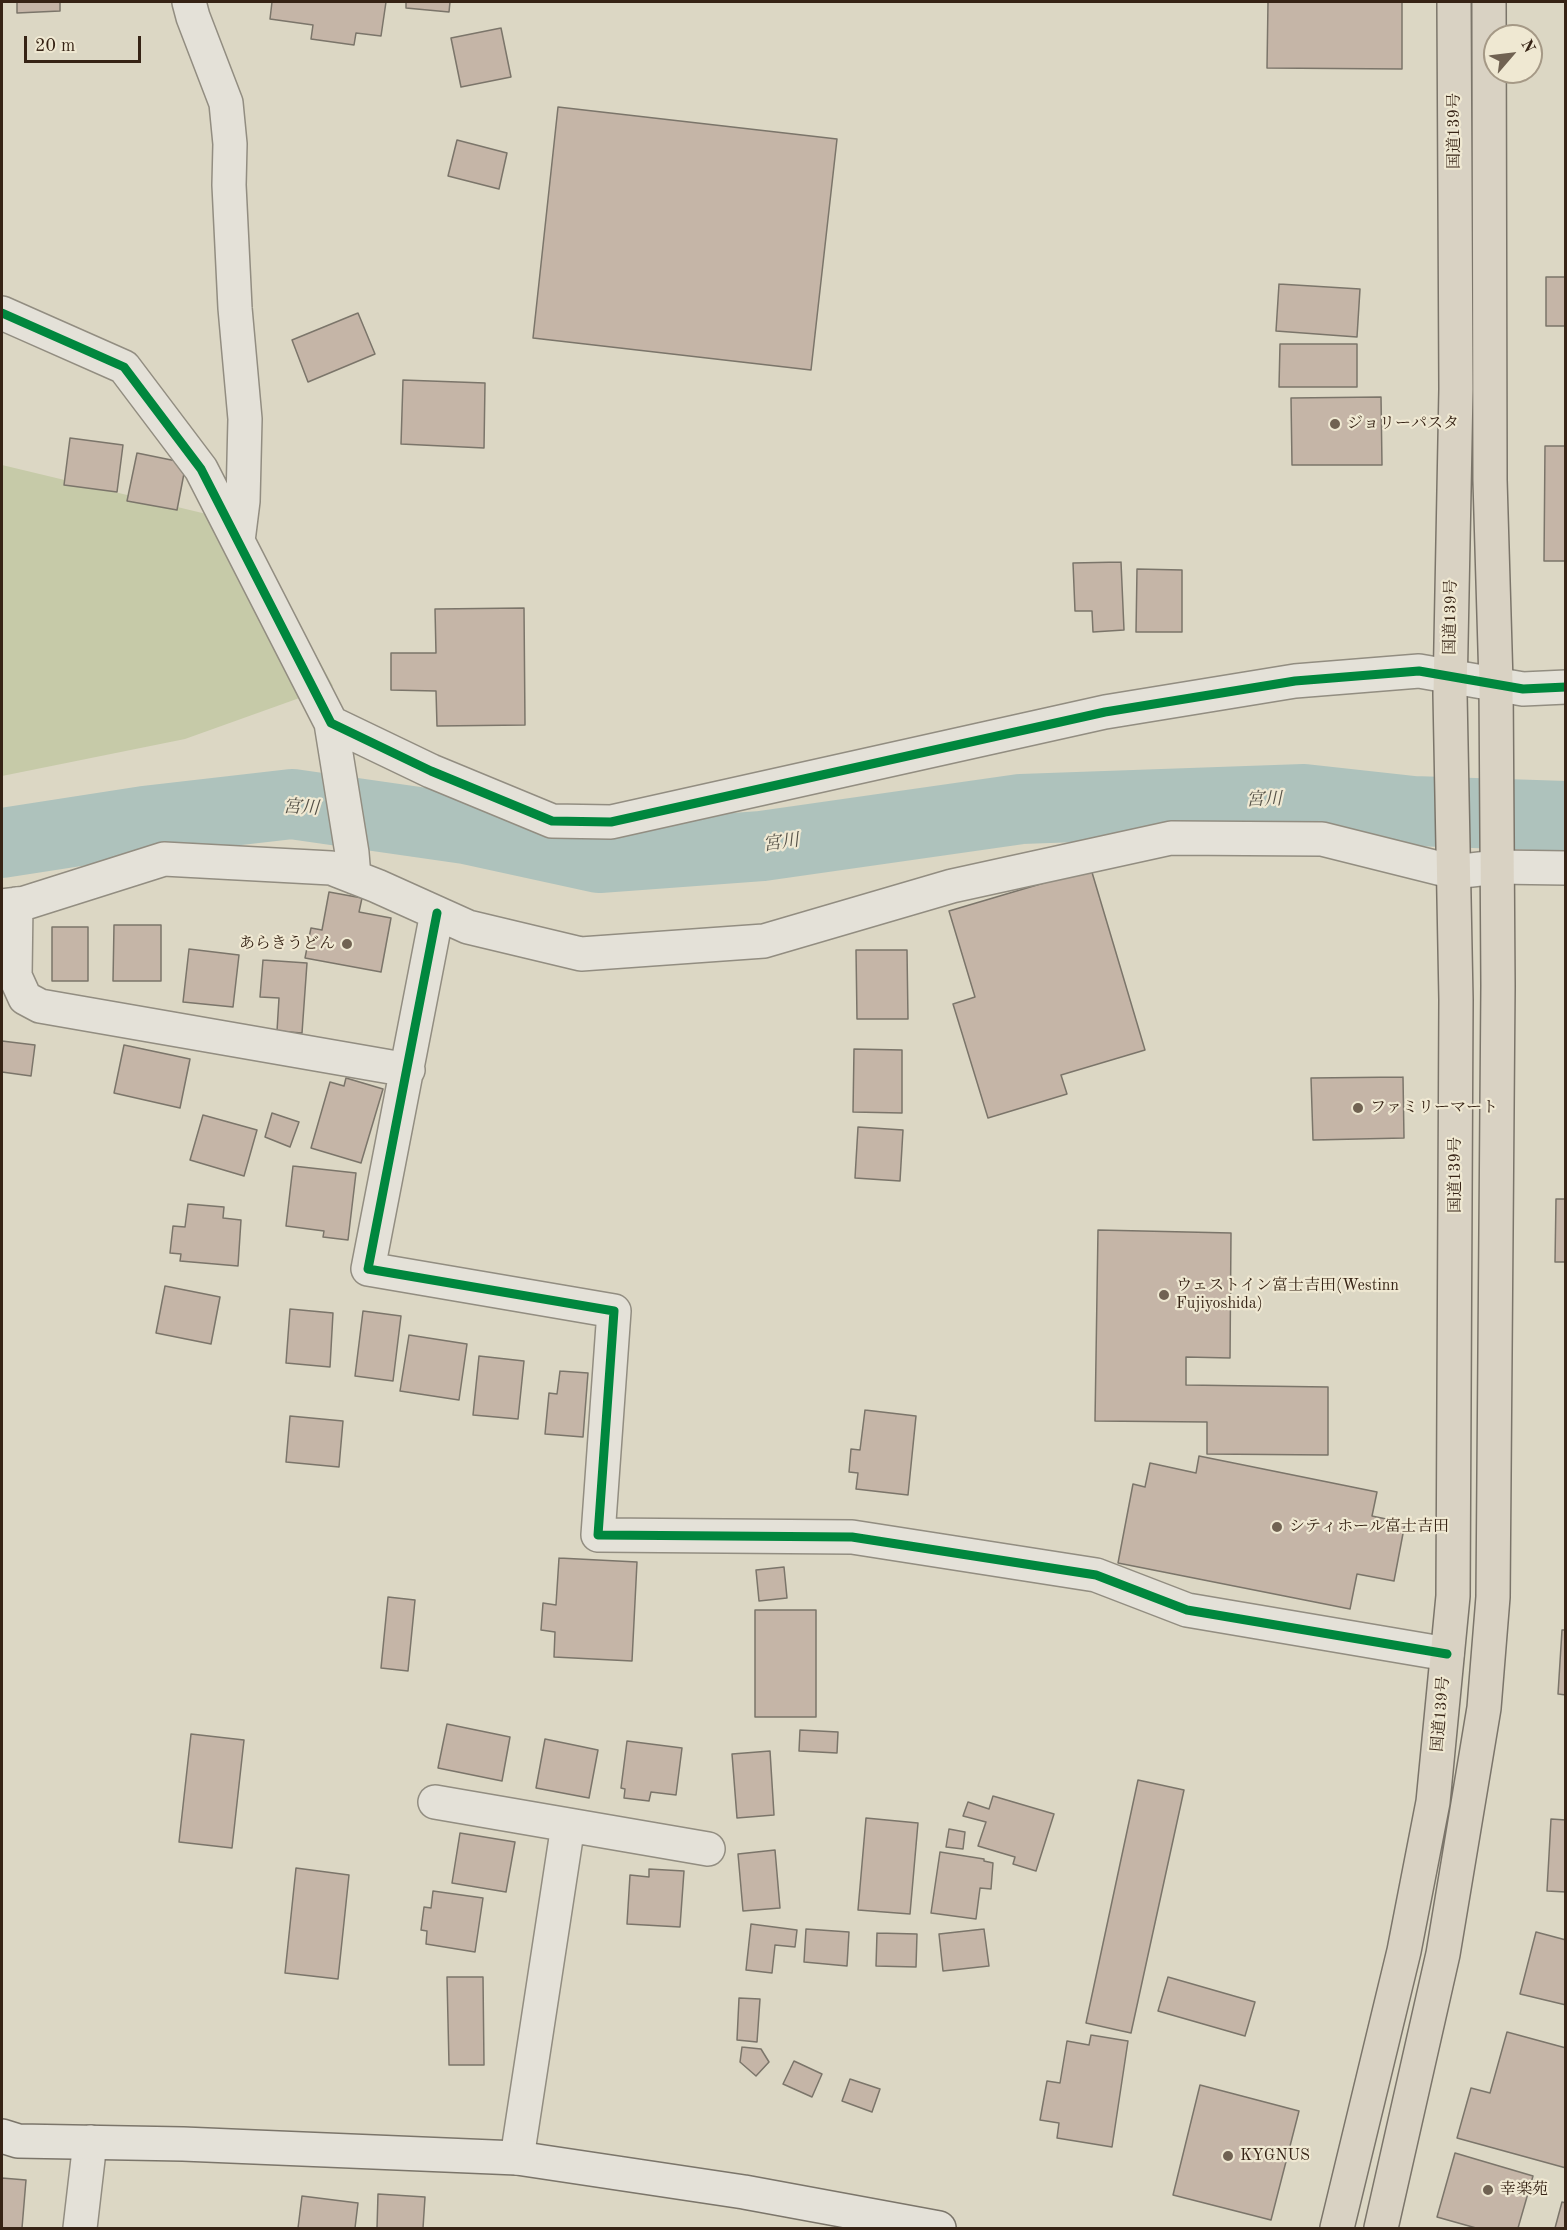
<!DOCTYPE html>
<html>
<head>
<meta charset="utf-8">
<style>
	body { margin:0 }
	#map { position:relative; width:1567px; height:2230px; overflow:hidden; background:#dcd7c4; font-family:"Old Standard TT",serif }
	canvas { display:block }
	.frame { position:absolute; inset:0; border:3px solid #362315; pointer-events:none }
	.north { position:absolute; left:1483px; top:24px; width:60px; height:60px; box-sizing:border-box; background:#efe8d2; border:2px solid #a59986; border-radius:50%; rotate:62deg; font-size:16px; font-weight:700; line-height:24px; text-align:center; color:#362315 }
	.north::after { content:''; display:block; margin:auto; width:21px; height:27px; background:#706252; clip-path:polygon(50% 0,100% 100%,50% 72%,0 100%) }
	.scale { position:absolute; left:24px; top:36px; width:117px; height:27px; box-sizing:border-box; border:3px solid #362315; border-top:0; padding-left:8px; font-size:18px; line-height:21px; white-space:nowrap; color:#362315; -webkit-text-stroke:4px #efe8d2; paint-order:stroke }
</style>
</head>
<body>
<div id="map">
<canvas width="1567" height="2230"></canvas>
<div class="frame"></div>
<div class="north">N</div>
<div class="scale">20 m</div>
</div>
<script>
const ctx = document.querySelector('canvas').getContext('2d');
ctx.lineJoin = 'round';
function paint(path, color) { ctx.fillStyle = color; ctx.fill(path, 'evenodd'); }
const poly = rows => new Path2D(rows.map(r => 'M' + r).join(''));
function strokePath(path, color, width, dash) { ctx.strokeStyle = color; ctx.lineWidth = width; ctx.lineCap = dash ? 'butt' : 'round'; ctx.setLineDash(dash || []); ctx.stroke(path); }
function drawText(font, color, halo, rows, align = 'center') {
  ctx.font = font + ' "Old Standard TT","Noto Serif JP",serif'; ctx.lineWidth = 4.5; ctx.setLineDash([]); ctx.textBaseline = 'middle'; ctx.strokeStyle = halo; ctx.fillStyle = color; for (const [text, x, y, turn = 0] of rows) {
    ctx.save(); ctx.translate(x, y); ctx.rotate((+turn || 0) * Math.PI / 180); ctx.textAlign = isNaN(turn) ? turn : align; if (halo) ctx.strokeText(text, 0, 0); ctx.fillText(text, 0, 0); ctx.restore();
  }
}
const green = poly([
	[2,465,244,523,333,686,185,739,2,776]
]);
const river = poly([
	[2,843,144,821,292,804,466,829,599,858,762,846,1021,809,1304,799,1413,811,1566,816]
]);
const building = poly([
	[17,2,60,2,60,11,17,13,17,2],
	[272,2,386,2,381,36,356,33,354,45,311,39,313,25,270,19,272,2],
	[406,2,450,2,449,12,406,8,406,2],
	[1268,2,1402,2,1402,69,1267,68,1268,2],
	[501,28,511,77,461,87,451,38,501,28],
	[558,107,837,139,811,370,533,338,558,107],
	[457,140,507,153,499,189,448,176,457,140],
	[1546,277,1566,277,1566,326,1546,326,1546,277],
	[1279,284,1360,289,1357,337,1276,331,1279,284],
	[358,313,375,354,308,382,292,340,358,313],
	[1280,344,1357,344,1357,387,1279,387,1280,344],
	[403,380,485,383,484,448,401,444,403,380],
	[1381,397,1382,465,1292,465,1291,398,1381,397],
	[70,438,123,445,117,492,64,485,70,438],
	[1545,446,1566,446,1566,561,1544,561,1545,446],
	[137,453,186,463,177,510,127,501,137,453],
	[1121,562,1124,630,1093,632,1092,611,1075,611,1073,563,1121,562],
	[1137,569,1182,570,1182,632,1136,632,1137,569],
	[524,608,525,725,437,726,436,691,391,690,391,653,436,653,435,609,524,608],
	[1091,869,1145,1050,1061,1075,1067,1094,988,1118,953,1004,975,997,949,911,1091,869],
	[329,892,362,898,359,912,391,918,381,972,305,958,311,928,322,930,329,892],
	[114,925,161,925,161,981,113,981,114,925],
	[52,927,88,927,88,981,52,981,52,927],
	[189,949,239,955,233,1007,183,1002,189,949],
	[856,950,907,950,908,1019,857,1019,856,950],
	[263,960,307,963,302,1033,277,1031,279,998,260,997,263,960],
	[2,1041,35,1045,31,1076,2,1072,2,1041],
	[124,1045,190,1059,180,1108,114,1093,124,1045],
	[854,1049,902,1050,902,1113,853,1112,854,1049],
	[1403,1077,1404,1138,1313,1140,1311,1078,1403,1077],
	[346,1078,383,1089,361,1163,311,1148,330,1082,344,1086,346,1078],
	[272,1113,299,1122,290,1147,265,1137,272,1113],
	[203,1115,257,1130,244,1176,190,1160,203,1115],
	[858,1127,903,1130,900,1181,855,1178,858,1127],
	[293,1166,356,1173,348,1240,323,1237,324,1231,286,1226,293,1166],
	[1556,1199,1566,1199,1566,1262,1555,1262,1556,1199],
	[188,1204,224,1207,223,1218,241,1220,238,1266,180,1261,181,1254,170,1253,173,1226,185,1227,188,1204],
	[1098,1230,1231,1233,1230,1358,1186,1357,1186,1385,1328,1387,1328,1455,1207,1454,1207,1422,1095,1421,1098,1230],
	[165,1286,220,1297,211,1344,156,1333,165,1286],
	[290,1309,333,1313,330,1367,286,1363,290,1309],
	[363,1311,401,1316,393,1381,355,1376,363,1311],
	[409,1335,467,1344,459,1400,400,1391,409,1335],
	[479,1356,524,1361,518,1419,473,1415,479,1356],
	[560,1371,588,1373,583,1437,545,1434,549,1393,557,1394,560,1371],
	[865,1410,916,1416,908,1495,856,1489,858,1473,849,1472,851,1449,860,1450,865,1410],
	[290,1416,343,1421,339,1467,286,1462,290,1416],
	[1199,1456,1377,1492,1372,1516,1405,1523,1394,1581,1357,1574,1350,1609,1118,1563,1133,1484,1145,1487,1150,1463,1196,1473,1199,1456],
	[559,1558,637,1562,632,1661,554,1657,555,1632,541,1630,543,1603,556,1605,559,1558],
	[784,1567,787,1598,759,1601,756,1570,784,1567],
	[388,1597,415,1600,408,1671,381,1668,388,1597],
	[755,1610,816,1610,816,1717,755,1717,755,1610],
	[1562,1630,1566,1630,1566,1695,1558,1694,1562,1630],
	[447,1724,510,1737,502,1781,438,1768,447,1724],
	[800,1730,838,1732,837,1753,799,1751,800,1730],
	[191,1734,244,1740,232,1848,179,1842,191,1734],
	[545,1739,598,1750,589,1798,536,1788,545,1739],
	[627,1741,682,1748,676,1795,651,1792,649,1801,624,1798,625,1789,621,1788,627,1741],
	[770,1751,774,1815,737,1818,732,1754,770,1751],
	[1138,1780,1184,1790,1131,2033,1086,2023,1138,1780],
	[993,1796,1054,1814,1036,1871,1013,1864,1015,1857,978,1846,986,1822,963,1816,968,1802,989,1809,993,1796],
	[866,1818,918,1823,910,1914,858,1910,866,1818],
	[1551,1819,1566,1820,1566,1892,1547,1891,1551,1819],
	[949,1829,965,1832,963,1849,946,1847,949,1829],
	[460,1833,515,1842,506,1892,452,1883,460,1833],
	[775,1850,780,1908,743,1911,738,1854,775,1850],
	[940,1852,984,1859,984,1861,993,1863,991,1889,980,1888,976,1919,931,1913,940,1852],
	[296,1868,349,1875,338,1979,285,1973,296,1868],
	[649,1869,684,1871,680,1927,627,1924,630,1875,649,1877,649,1869],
	[433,1891,483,1898,475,1952,426,1944,427,1931,421,1930,424,1907,431,1908,433,1891],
	[751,1924,797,1930,795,1947,775,1945,772,1973,746,1970,751,1924],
	[806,1929,849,1932,847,1966,804,1962,806,1929],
	[984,1929,989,1966,943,1971,939,1934,984,1929],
	[1536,1932,1566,1940,1566,2005,1520,1994,1536,1932],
	[877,1933,917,1934,916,1967,876,1966,877,1933],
	[447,1977,483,1977,484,2065,449,2065,447,1977],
	[1168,1977,1255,2002,1245,2036,1158,2011,1168,1977],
	[739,1998,760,1999,757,2042,737,2040,739,1998],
	[1507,2032,1566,2048,1566,2168,1457,2138,1471,2088,1490,2093,1507,2032],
	[1091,2035,1128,2041,1112,2147,1057,2138,1059,2123,1040,2120,1047,2081,1060,2083,1067,2041,1089,2045,1091,2035],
	[742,2047,761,2049,769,2062,756,2076,740,2062,742,2047],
	[794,2061,822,2074,812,2097,783,2084,794,2061],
	[850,2079,880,2089,872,2112,842,2101,850,2079],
	[1200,2085,1299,2111,1271,2220,1173,2195,1200,2085],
	[1455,2153,1533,2176,1518,2228,1476,2228,1437,2217,1455,2153],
	[2,2178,26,2180,22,2228,2,2228,2,2178],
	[378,2194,425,2197,423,2228,377,2228,378,2194],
	[302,2196,358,2203,355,2228,298,2228,302,2196],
	[1562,2202,1566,2203,1566,2228,1555,2228,1562,2202]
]);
const street = poly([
	[189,2,193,17,226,103,230,144,229,185,235,308,245,419,243,501,238,541],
	[2,313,124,367,201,469,331,723,431,771,552,821,611,822,1105,712,1295,681,1419,671,1523,689,1566,687],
	[331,723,352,853,354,877],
	[16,904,15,976,25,998,40,1006,408,1070],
	[2,906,25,903,164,859,331,868,377,886,468,927,581,954,764,941,952,886,1171,838,1322,839,1454,872,1497,867,1566,868],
	[437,913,368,1269,614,1311,598,1535,852,1537,1096,1575,1187,1610,1447,1654],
	[435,1802,708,1849],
	[517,2158,568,1825],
	[80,2228,90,2142]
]);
const secondary = poly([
	[2,2136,18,2141,183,2144,517,2158,744,2192,939,2228]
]);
const highway = poly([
	[1337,2228,1404,1951,1433,1802,1453,1596,1456,1000,1450,694,1456,389,1454,2],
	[1381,2228,1443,1954,1484,1708,1493,1597,1498,986,1496,683,1490,480,1489,2]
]);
const cycleway = poly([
	[2,313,124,367,201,469,331,723,431,771,552,821,611,822,1105,712,1295,681,1419,671,1523,689,1566,687],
	[437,913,368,1269,614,1311,598,1535,852,1537,1096,1575,1187,1610,1447,1654]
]);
const markers = [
	[1335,424,6,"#706252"],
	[347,944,6,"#706252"],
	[1358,1108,6,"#706252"],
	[1164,1295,6,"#706252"],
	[1277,1527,6,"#706252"],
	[1228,2156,6,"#706252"],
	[1488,2190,6,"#706252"]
];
const streetNames = [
	["国道139号",1455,131,-90],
	["国道139号",1451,617,-89],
	["国道139号",1456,1175,-90],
	["国道139号",1441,1714,-85]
];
const poiNames = [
	["ジョリーパスタ",1347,424],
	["あらきうどん",335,944,"right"],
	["ファミリーマート",1370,1108],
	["ウェストイン富士吉田(Westinn",1176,1286],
	["Fujiyoshida)",1176,1304],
	["シティホール富士吉田",1289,1527],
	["KYGNUS",1240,2156],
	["幸楽苑",1500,2190]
];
const waterNames = [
	["宮川",1264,800,-2],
	["宮川",301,808,3],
	["宮川",781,843,-8]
];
paint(green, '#c6caa8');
strokePath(river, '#aec2bc', 70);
paint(building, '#c5b5a7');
strokePath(building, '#7b756a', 1.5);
strokePath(street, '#928d81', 36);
strokePath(secondary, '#7b756a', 36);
strokePath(highway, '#7b756a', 36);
strokePath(street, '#e4e1d8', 33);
strokePath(secondary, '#e4e1d8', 33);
strokePath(highway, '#d9d2c3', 33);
strokePath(cycleway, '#00873e', 9);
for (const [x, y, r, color] of markers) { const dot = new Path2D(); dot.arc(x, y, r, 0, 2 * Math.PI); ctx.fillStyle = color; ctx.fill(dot); strokePath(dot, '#efe8d2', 2); }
drawText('16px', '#362315', '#efe8d2', streetNames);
drawText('16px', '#362315', '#efe8d2', poiNames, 'left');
drawText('italic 18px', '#545046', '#efe8d2', waterNames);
</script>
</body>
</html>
